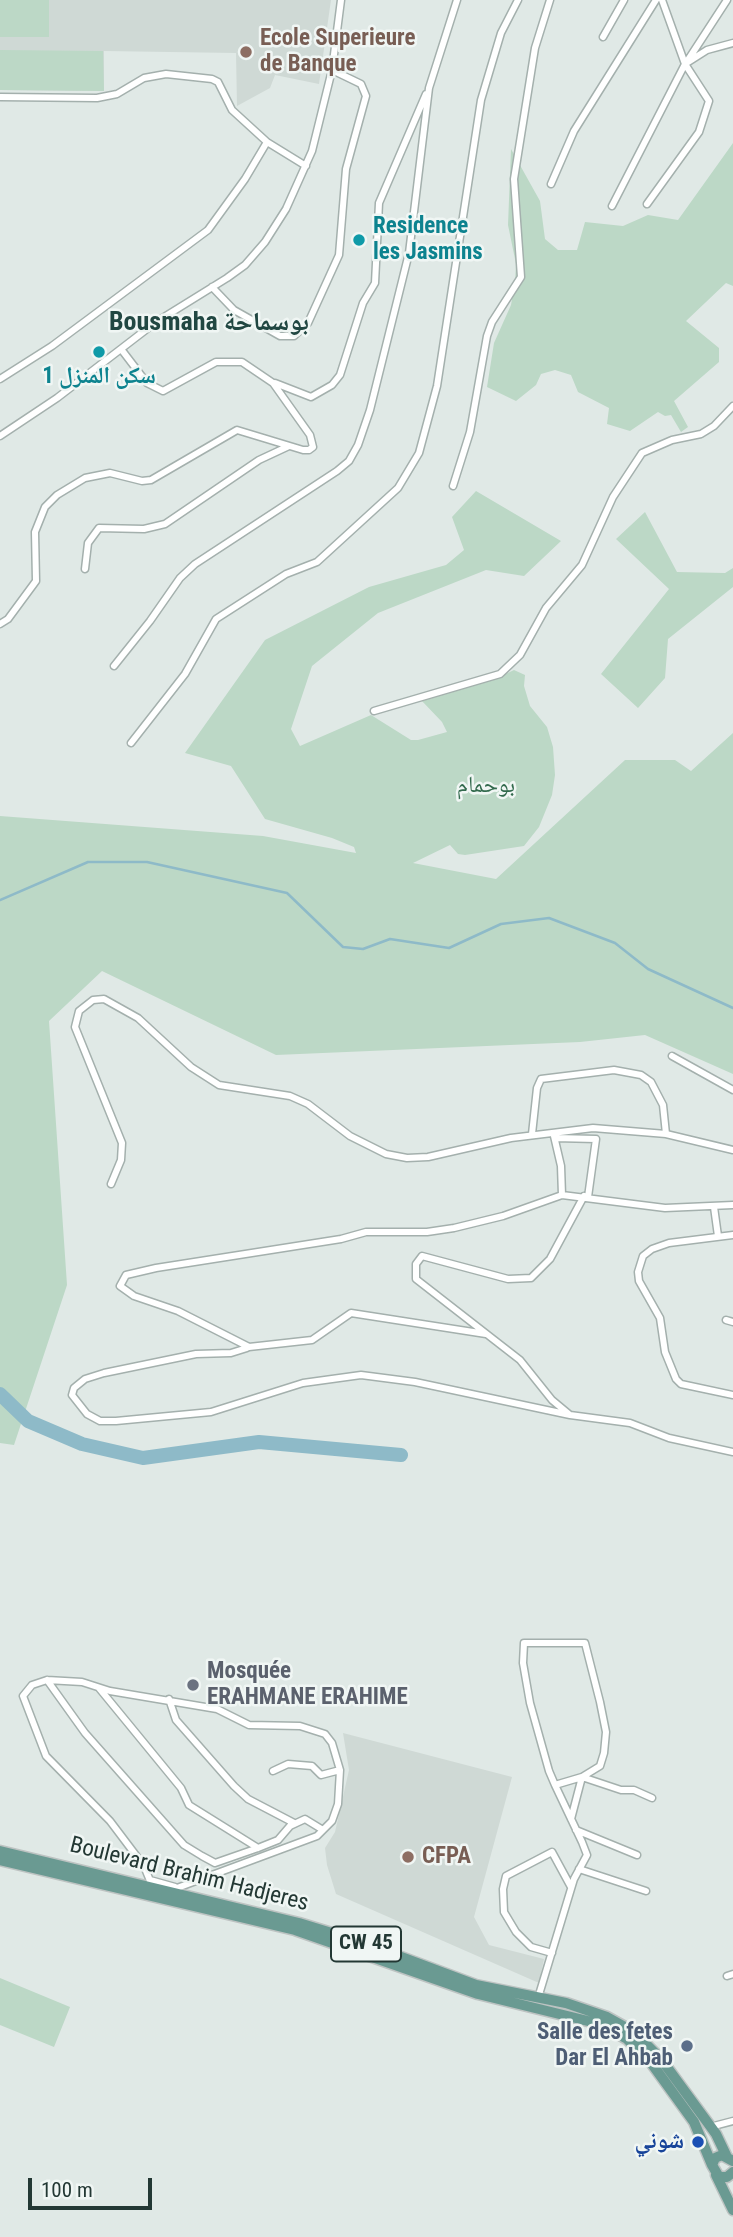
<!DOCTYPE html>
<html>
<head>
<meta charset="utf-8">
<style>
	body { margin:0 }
	#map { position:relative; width:733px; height:2237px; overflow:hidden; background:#e0e9e6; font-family:"Roboto Condensed",sans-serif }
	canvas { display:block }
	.scale { position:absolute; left:28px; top:2178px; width:124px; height:32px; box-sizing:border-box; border:4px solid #233834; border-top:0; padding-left:9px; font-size:21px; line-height:24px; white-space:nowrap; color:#233834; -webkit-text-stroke:5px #f0f6f4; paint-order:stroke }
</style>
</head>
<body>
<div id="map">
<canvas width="733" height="2237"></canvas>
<div class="scale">100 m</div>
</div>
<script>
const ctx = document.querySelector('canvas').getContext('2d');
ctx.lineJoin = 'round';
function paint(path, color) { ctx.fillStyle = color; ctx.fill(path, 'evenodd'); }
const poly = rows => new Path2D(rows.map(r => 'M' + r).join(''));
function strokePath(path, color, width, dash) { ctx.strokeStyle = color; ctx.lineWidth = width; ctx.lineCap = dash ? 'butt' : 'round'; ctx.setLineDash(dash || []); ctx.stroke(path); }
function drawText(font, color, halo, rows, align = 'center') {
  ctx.font = font + ' "Roboto Condensed","Noto Naskh Arabic",sans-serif'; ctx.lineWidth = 5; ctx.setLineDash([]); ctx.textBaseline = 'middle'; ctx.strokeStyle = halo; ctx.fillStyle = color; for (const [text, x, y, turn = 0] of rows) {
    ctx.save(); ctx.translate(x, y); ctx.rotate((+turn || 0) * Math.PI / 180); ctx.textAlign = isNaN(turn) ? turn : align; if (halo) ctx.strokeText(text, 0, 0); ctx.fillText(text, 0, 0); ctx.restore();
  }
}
const built = poly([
	[0,0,331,0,319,84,275,75,270,88,237,106,236,53,104,51,104,91,0,90],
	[343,1733,512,1777,474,1917,489,1945,544,1959,539,1983,336,1894,327,1865,325,1848,335,1832,349,1770]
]);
const green = poly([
	[0,0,49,0,49,37,0,37],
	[0,50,103,51,104,91,0,90],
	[733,143,733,286,726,283,686,321,719,348,719,362,674,401,688,427,681,432,671,415,665,416,658,412,630,431,607,424,609,408,578,392,571,375,555,370,541,374,536,385,516,401,487,387,494,343,511,305,515,282,516,264,508,225,511,149,540,201,545,239,558,250,577,250,585,222,623,226,648,215,678,220],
	[476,491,561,541,524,576,486,570,378,613,312,666,291,729,300,746,371,715,411,740,418,740,447,732,442,722,422,701,493,680,514,670,525,675,524,686,530,706,547,727,553,747,555,775,552,795,539,827,524,846,465,855,458,854,450,845,413,863,496,879,625,760,675,760,691,771,733,733,733,1074,645,1035,580,1042,276,1055,102,971,49,1021,67,1285,14,1445,0,1443,0,816,263,836,356,853,354,847,332,838,265,819,231,766,185,753,265,640,369,587,446,565,464,550,452,517],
	[645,512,677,572,725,573,733,568,733,587,668,639,665,678,638,708,601,674,669,589,616,539],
	[0,1978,70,2007,54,2047,0,2025]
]);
const stream = poly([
	[0,900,88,862,147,862,287,893,343,947,363,949,390,939,449,948,501,924,549,918,615,943,648,969,733,1008]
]);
const river = poly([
	[0,1394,28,1421,82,1444,143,1458,259,1442,401,1455]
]);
const street = poly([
	[603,37,624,0],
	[688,60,727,0],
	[0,97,97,98,117,94,144,78,166,74,212,79,218,82,232,110,267,142,306,166],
	[551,184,574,131,656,0],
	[647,204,699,132,709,101,685,64,662,0],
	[612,206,685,64,707,50,733,43],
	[212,287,234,310,280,336,294,336,308,323,339,255,346,169,366,96,361,84,332,70],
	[0,379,52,346,208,230,245,179,267,142],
	[275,383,311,397,332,385,340,375,363,303,375,283,379,203,426,94],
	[0,436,57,398,156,322,227,278,245,265,265,242,286,209,312,151,332,70,341,0],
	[453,486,470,432,487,336,492,322,521,277,514,179,535,48,550,0],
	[85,569,88,543,99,528,144,529,165,524,259,460,289,446],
	[0,624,8,619,36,581,35,532,45,507,57,495,85,478,110,473,142,481,151,480,237,430,303,450,309,450,313,447,310,435,273,383,242,362,216,362,163,391,147,383,121,349],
	[114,666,150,621,180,578,195,564,337,471,349,461,358,445,370,410,409,253,429,88,457,0],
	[374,711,500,674,520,655,546,608,582,565,613,497,642,453,672,440,701,434,714,426,733,406],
	[131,743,185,674,216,619,286,574,317,562,398,488,419,453,437,386,481,100,501,33,518,0],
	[672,1056,733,1090],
	[532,1134,537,1088,541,1079,614,1070,641,1075,651,1082,663,1105,666,1134],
	[554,1136,561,1166,562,1195],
	[555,1138,596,1139,588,1197],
	[111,1184,121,1160,122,1143,75,1027,79,1011,93,1000,104,999,138,1018,191,1067,219,1085,290,1096,308,1104,350,1136,386,1154,407,1158,428,1157,511,1138,593,1128,666,1134,733,1150],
	[584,1196,550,1259,531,1278,508,1279,422,1256,416,1264,416,1279,520,1360,552,1400,570,1415,630,1423,669,1438,733,1452],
	[714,1207,718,1236],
	[733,1235,669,1243,652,1249,643,1256,638,1272,639,1281,660,1318,665,1352,676,1379,681,1384,733,1395],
	[726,1320,733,1322],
	[486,1334,351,1313,312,1340,249,1347,178,1311,134,1296,120,1286,126,1275,156,1268,341,1239,366,1232,427,1232,454,1228,503,1216,562,1195,665,1208,733,1205],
	[247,1348,231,1353,196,1354,104,1373,85,1379,74,1388,72,1395,87,1414,100,1421,116,1421,211,1412,303,1383,361,1375,415,1382,570,1415],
	[47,1680,85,1733,184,1845,202,1856,215,1863,258,1848,278,1840,290,1826,305,1819,323,1830],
	[99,1688,181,1788,189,1805,258,1848],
	[169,1699,176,1720,234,1786,248,1799,294,1823],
	[273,1771,288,1764,312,1766,321,1775,340,1770],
	[571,1819,582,1777,621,1790,634,1790,652,1798],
	[576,1830,637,1855],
	[579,1869,646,1891],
	[150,1880,175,1887],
	[153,1888,144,1866,110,1821,46,1756,23,1696,32,1685,47,1680,82,1682,110,1691,217,1709,249,1725,300,1726,325,1734,332,1743,340,1770,338,1804,332,1821,317,1836,169,1891],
	[552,1953,531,1947,516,1932,504,1912,503,1889,506,1876,552,1852,571,1887],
	[727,1976,733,1974],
	[538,1998,574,1879,587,1855,582,1842,555,1785,549,1771,530,1703,523,1663,524,1643,585,1643,600,1702,606,1732,604,1753,600,1766,582,1777,555,1785],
	[710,2127,733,2121]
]);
const primary = poly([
	[0,1851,299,1923,361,1942,476,1985,566,2003,607,2017,634,2032,661,2059,716,2134,726,2155],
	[0,1860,295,1930,478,1994,600,2024,627,2039,652,2064,694,2122,712,2165],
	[733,2161,722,2155,715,2158,712,2165,719,2177,727,2177,733,2172],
	[716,2175,733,2210]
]);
const markers = [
	[246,52,7,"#8d6e63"],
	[359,240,7,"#0f9aa8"],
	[99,352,7,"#0f9aa8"],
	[193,1685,7,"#6b7280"],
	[408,1857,7,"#8d6e63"],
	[687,2046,7,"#5c6f8a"],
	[698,2142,7,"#1a4fb4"]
];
const shields = [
	[366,1944,70]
];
const shieldNames = [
	["CW 45",366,1944]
];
const educationNames = [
	["Ecole Superieure",260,39],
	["de Banque",260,65],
	["CFPA",422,1857]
];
const cultureNames = [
	["Residence",373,227],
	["les Jasmins",373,253],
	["سكن المنزل 1",99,377,"center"]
];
const parkNames = [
	["بوحمام",486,786]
];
const worshipNames = [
	["Mosquée",207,1672],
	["ERAHMANE ERAHIME",207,1698]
];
const streetNames = [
	["Boulevard Brahim Hadjeres",189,1875,14]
];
const serviceNames = [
	["Salle des fetes",673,2033],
	["Dar El Ahbab",673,2059]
];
const transitNames = [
	["شوني",684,2142]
];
const quarterNames = [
	["Bousmaha بوسماحة",209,323]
];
paint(built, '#cfd9d5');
paint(green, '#bcd8c6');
strokePath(stream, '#8ebac8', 2.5);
strokePath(river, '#8ebac8', 14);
strokePath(street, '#a4b0ad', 9);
strokePath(primary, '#bdc3c2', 13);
strokePath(street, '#fff', 6);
strokePath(primary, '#6a9a92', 10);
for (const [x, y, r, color] of markers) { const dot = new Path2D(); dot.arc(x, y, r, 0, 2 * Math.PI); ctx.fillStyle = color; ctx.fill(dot); strokePath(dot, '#f0f6f4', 2.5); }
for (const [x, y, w] of shields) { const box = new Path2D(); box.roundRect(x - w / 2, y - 17.5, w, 35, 5); ctx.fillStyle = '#f0f6f4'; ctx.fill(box); strokePath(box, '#233834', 2); }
drawText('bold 21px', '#233834', null, shieldNames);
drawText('bold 23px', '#785e54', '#f0f6f4', educationNames, 'left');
drawText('bold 23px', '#0d838f', '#f0f6f4', cultureNames, 'left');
drawText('23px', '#326a4d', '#f0f6f4', parkNames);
drawText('bold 23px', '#5b616d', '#f0f6f4', worshipNames, 'left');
drawText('23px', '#233834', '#f0f6f4', streetNames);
drawText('bold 23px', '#4e5e75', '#f0f6f4', serviceNames, 'right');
drawText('bold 23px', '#164399', '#f0f6f4', transitNames, 'right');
drawText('bold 26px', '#214742', '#f0f6f4', quarterNames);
</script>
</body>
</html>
